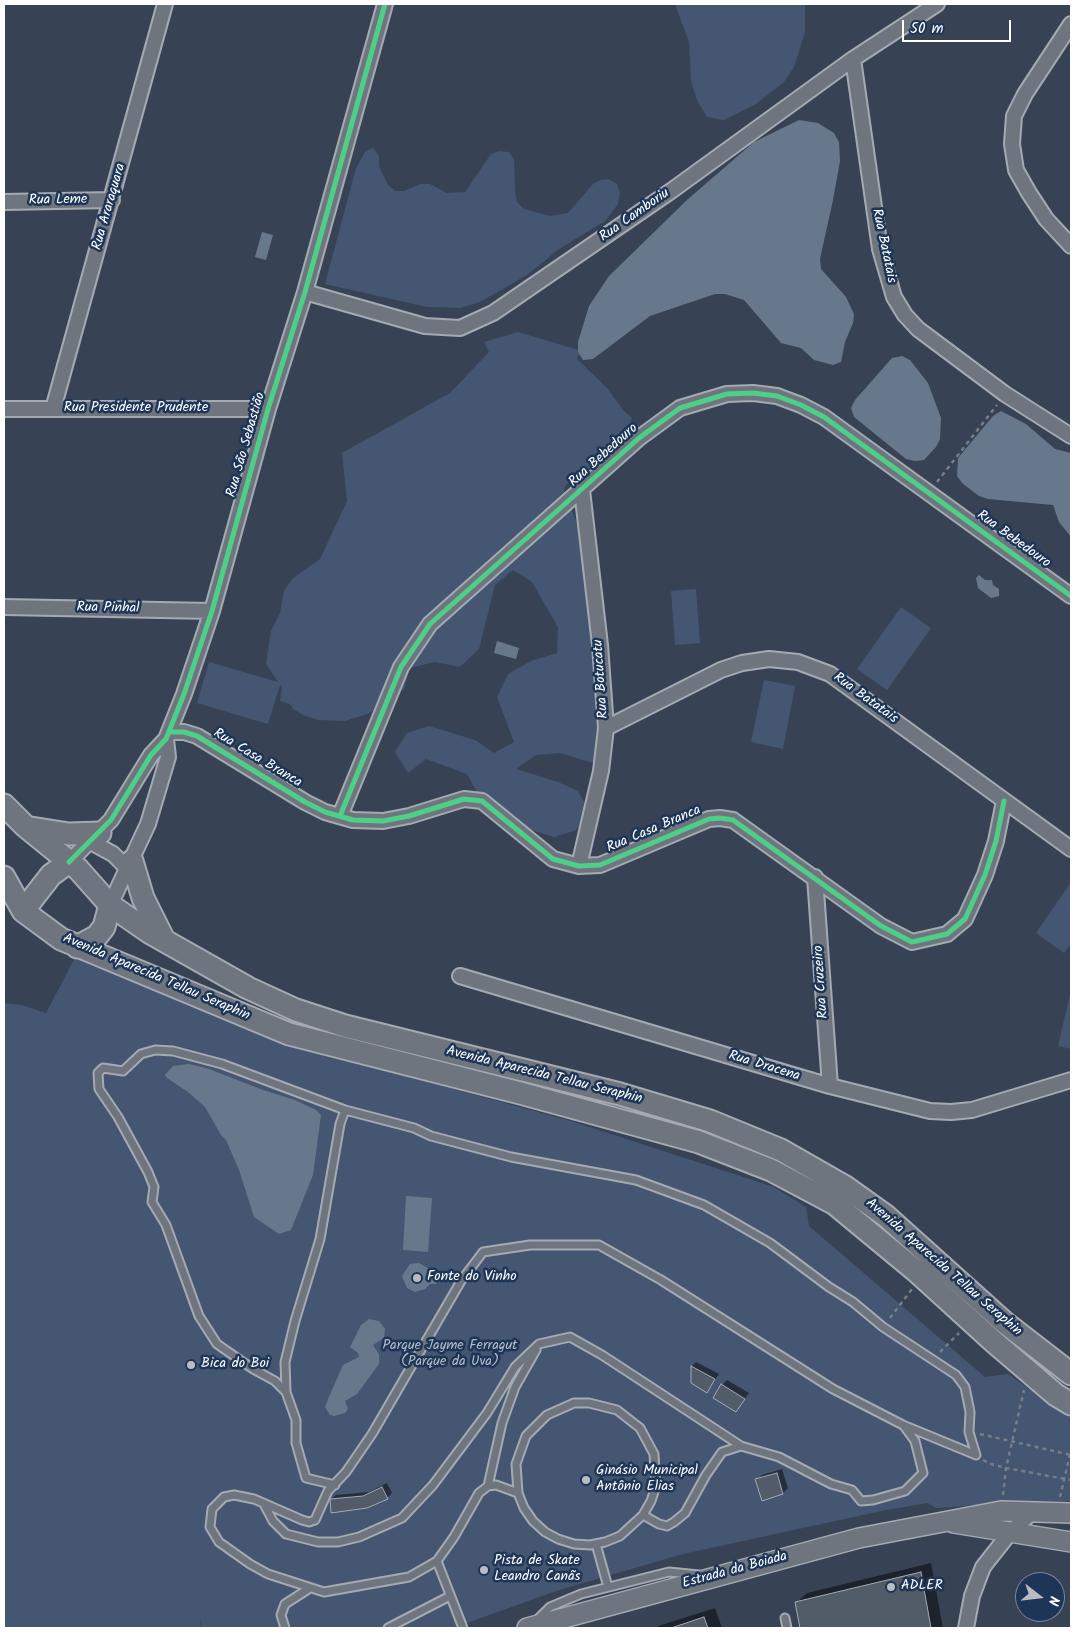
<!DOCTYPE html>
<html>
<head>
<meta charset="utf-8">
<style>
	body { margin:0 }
	#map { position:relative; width:1075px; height:1632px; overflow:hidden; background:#374354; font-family:Kalam,sans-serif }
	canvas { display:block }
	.frame { position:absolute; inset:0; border:5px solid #fff; pointer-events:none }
	.north { position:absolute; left:1015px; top:1572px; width:50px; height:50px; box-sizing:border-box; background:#1d3557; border:1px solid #77869a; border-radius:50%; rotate:106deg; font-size:14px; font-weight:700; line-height:20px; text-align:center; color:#fff }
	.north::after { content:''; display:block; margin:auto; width:18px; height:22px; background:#b9bdc3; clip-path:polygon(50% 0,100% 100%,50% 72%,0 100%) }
	.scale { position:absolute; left:902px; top:20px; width:109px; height:22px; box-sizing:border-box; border:2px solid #fff; border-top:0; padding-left:6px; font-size:15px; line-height:18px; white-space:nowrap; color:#fff; -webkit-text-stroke:4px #1d3557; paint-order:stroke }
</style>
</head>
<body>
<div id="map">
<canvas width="1075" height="1632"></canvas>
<div class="frame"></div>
<div class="north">N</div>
<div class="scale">50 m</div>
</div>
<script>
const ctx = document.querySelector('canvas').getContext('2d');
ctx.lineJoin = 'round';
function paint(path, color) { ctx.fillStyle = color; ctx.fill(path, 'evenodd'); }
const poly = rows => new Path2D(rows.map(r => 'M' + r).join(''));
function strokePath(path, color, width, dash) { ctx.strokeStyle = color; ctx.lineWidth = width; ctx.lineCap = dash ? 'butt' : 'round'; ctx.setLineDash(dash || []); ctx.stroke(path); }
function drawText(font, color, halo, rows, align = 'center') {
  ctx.font = font + ' Kalam,sans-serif'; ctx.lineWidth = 5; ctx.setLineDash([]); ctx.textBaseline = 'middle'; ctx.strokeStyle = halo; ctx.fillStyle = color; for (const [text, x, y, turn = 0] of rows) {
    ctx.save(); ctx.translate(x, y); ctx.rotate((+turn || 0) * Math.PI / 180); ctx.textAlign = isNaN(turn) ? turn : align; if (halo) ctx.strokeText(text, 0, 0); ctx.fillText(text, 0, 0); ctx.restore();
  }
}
const green = poly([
	[675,4,805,4,805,32,794,67,784,82,756,104,724,120,707,117,697,100,691,81,689,42],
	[373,148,379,156,379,166,388,185,395,191,404,191,421,184,430,184,447,193,465,192,491,154,499,151,509,152,514,160,515,192,517,202,524,209,550,216,568,213,593,184,600,180,609,179,617,184,620,193,618,204,605,221,559,249,527,275,480,302,460,308,427,307,325,284,356,168,365,152],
	[518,332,589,353,578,355,577,359,607,388,623,410,632,418,623,445,593,473,592,468,580,471,565,486,564,491,580,531,595,645,599,727,606,752,609,753,593,763,560,753,536,755,516,769,558,782,578,791,589,811,576,830,554,837,512,824,478,794,467,774,426,759,408,773,395,752,407,733,429,726,475,740,494,753,514,742,497,697,508,674,531,661,557,653,558,627,532,582,513,570,495,585,479,649,460,667,435,662,410,668,404,689,386,704,367,714,345,721,319,720,305,716,293,709,290,704,280,701,282,688,280,685,268,724,197,703,209,662,278,682,266,664,271,631,280,613,284,591,292,579,320,559,347,501,342,453,450,393,489,352,484,342],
	[696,589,700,643,675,645,671,591],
	[901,607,931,628,887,690,857,669],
	[764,680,795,686,783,749,751,742],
	[1071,882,1071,944,1064,953,1036,933],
	[78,952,306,1049,571,1121,774,1187,806,1207,809,1226,985,1377,1008,1374,1045,1400,1071,1414,1071,1501,1038,1501,936,1508,928,1503,886,1510,683,1554,559,1590,453,1628,202,1628,200,1618,201,1628,4,1628,4,1003,22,1005,46,1013],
	[1071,990,1071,1049,1058,1046]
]);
const water = poly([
	[799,120,818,123,834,133,839,142,840,161,833,200,820,259,821,269,846,297,854,314,853,323,845,342,841,362,833,365,814,360,801,348,781,343,744,300,725,294,715,294,650,316,593,359,583,360,578,352,578,342,589,306,609,276,688,199,754,142],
	[262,232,273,235,266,260,255,257],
	[902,356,910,360,928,383,941,418,940,439,936,447,924,460,915,461,906,459,854,417,851,408,855,400,892,358],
	[1001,411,1026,424,1055,449,1071,453,1071,537,1059,522,1053,505,988,499,979,496,963,484,957,476,958,458,993,416],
	[979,575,985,580,992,580,993,585,999,589,999,596,991,598,978,588,976,578],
	[497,641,519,648,516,659,494,653],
	[189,1064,209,1069,263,1090,295,1100,316,1110,321,1115,313,1175,291,1230,279,1234,254,1217,239,1170,226,1140,221,1135,205,1107,188,1092,167,1078,165,1075,173,1066],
	[406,1196,432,1198,428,1252,403,1250],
	[419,1263,429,1269,438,1270,440,1277,436,1284,430,1284,425,1289,415,1292,407,1288,402,1276,410,1264],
	[369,1319,379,1321,385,1329,384,1338,373,1345,379,1354,379,1364,357,1394,345,1401,348,1409,345,1413,334,1416,330,1415,325,1407,328,1399,343,1365,359,1357,358,1353,350,1347,361,1325]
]);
const shadow = poly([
	[696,1362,719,1374,707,1391,692,1383,692,1366],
	[727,1380,749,1393,740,1405,722,1385],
	[782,1469,788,1488,783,1493,763,1499,757,1480,762,1475],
	[387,1483,392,1493,387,1498,331,1499,336,1495,369,1492],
	[931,1563,943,1628,801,1628,796,1603,807,1593],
	[715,1608,722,1628,657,1628,658,1626]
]);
const building = poly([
	[691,1366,715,1379,707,1393,691,1383,691,1366],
	[721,1384,745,1399,736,1412,713,1398,721,1384],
	[777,1473,783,1494,762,1501,755,1479,777,1473],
	[382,1487,388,1499,367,1508,331,1513,330,1499,363,1496,382,1487],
	[921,1572,931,1628,800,1628,795,1602,921,1572],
	[704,1617,708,1628,671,1628,704,1617]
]);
const path = poly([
	[937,482,997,405],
	[890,1318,912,1289],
	[940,1352,959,1333],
	[980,1434,1071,1455],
	[983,1460,991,1464,1006,1468,1071,1480],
	[1003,1495,1006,1468,1024,1390],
	[1060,1497,1071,1450]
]);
const lane = poly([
	[286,1392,285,1362,295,1321,320,1239,340,1124,345,1110],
	[741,1446,779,1457,831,1484,852,1490,861,1501,873,1500,905,1491,923,1473,915,1441,904,1426],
	[335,1485,306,1478,296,1443,296,1420,286,1392,275,1381,253,1369,217,1344,199,1316,166,1225,152,1202,154,1187,148,1172,118,1117,99,1089,98,1073,103,1068,123,1071,141,1054,155,1050,173,1051,222,1064,345,1110,414,1128,431,1136,511,1157,636,1180,704,1205,770,1243,829,1287,853,1302,883,1327,956,1375,965,1387,970,1412,969,1432,976,1455],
	[488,1486,502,1423,515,1387,536,1350],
	[518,1493,516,1464,526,1436,547,1415,574,1403,589,1403,617,1410,640,1428,654,1454,656,1486,651,1501,643,1515,620,1536,605,1542,590,1545,574,1544,558,1539,545,1532,533,1521,524,1508,518,1493,496,1485,488,1486,479,1493,454,1537,437,1561,409,1577,324,1592,268,1574,250,1564,219,1542,210,1527,212,1509,224,1497,234,1495,254,1499,302,1520,309,1522,315,1520,328,1491,346,1472,372,1434,461,1281,483,1252,530,1245,599,1245,661,1280,833,1389,903,1425,976,1455],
	[265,1506,273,1521,286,1534,318,1542,338,1542,359,1537,402,1518,433,1485,487,1413,515,1367,539,1344,570,1337,602,1355,741,1446,722,1452,706,1475,685,1513,674,1522,667,1526,659,1524,643,1515],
	[596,1544,608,1587],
	[437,1561,463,1628],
	[785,1618,787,1628],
	[536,1621,550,1607,581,1594,669,1572,699,1575],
	[285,1628,281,1615,285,1604,310,1588],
	[388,1628,450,1596]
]);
const street = poly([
	[1071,24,1025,94,1014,116,1012,144,1016,170,1029,193,1046,219,1071,246],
	[853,59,880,249,894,297,905,315,918,329,1005,394,1071,436],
	[4,202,112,200],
	[305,292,425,326,460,328,493,313,671,191,853,59,937,4],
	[4,409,268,409],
	[53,409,165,4],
	[4,607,212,611],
	[606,728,721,670,742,663,769,659,798,662,830,674,1071,849],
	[169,732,184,732,197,736,305,802,325,812,353,820,383,821,409,816,464,799,482,801,553,859,579,866,600,865,709,819,720,818,733,820,881,926,912,942,947,934,965,919,985,875,996,841,1004,801],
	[340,816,401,667,430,624,639,438,680,408,727,394,753,393,777,396,801,405,824,417,1071,596],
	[91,842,113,854,128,869],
	[69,862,111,820,151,755,166,739,184,694,212,611,268,409,305,292,385,4],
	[579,866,601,771,606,728,600,645,582,490],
	[815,877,830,1086],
	[110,905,148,824,168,757,166,739],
	[460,976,830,1086,930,1111,951,1112,972,1110,1071,1080],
	[966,1628,972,1596,983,1567,1009,1534,1033,1511]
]);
const secondary = poly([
	[954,1523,1071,1542],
	[527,1628,859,1538,1001,1511,1071,1513]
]);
const primary = poly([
	[4,805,25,826,78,869,110,905,149,932,248,988,296,1010,345,1026,620,1094,710,1121,781,1150,844,1186,886,1216,1004,1322,1071,1374],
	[31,828,69,834,100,833],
	[132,861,143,898,164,940],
	[4,877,23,911,61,939,289,1034,520,1093,699,1142,771,1170,835,1204,916,1271,994,1342,1056,1395,1071,1404],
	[23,911,51,875,69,862],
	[77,947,97,936,104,927,110,905]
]);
const cycleway = poly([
	[169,732,184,732,197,736,305,802,325,812,353,820,383,821,409,816,464,799,482,801,553,859,579,866,600,865,709,819,720,818,733,820,881,926,912,942,947,934,965,919,985,875,996,841,1004,801],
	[340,816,401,667,430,624,639,438,680,408,727,394,753,393,777,396,801,405,824,417,1071,596],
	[69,862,111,820,151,755,166,739,184,694,212,611,268,409,305,292,385,4]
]);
const markers = [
	[417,1278,5,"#b9bdc3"],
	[191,1365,5,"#b9bdc3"],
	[586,1480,5,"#b9bdc3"],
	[484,1570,5,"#b9bdc3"],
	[891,1587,5,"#b9bdc3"]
];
const streetNames = [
	["Rua Leme",58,201,-1],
	["Rua Araraquara",110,207,-74],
	["Rua Camboriu",635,216,-35],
	["Rua Batatais",883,246,78],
	["Rua Presidente Prudente",136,409],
	["Rua São Sebastião",247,445,-74],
	["Rua Bebedouro",604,456,-42],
	["Rua Bebedouro",1013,540,36],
	["Rua Pinhal",108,609,1],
	["Rua Botucatu",602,679,-94],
	["Rua Batatais",865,699,36],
	["Rua Casa Branca",257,759,31],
	["Rua Casa Branca",654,830,-23],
	["Avenida Aparecida Tellau Seraphin",156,978,23],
	["Rua Cruzeiro",822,982,-94],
	["Rua Dracena",764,1067,17],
	["Avenida Aparecida Tellau Seraphin",544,1076,14],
	["Avenida Aparecida Tellau Seraphin",943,1268,41],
	["Estrada da Boiada",735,1571,-15]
];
const poiNames = [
	["Fonte do Vinho",427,1278],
	["Bica do Boi",201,1365],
	["Ginásio Municipal",596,1472],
	["Antônio Elias",596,1488],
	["Pista de Skate",494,1562],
	["Leandro Canãs",494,1578],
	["ADLER",901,1587]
];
const parkNames = [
	["Parque Jayme Ferragut",450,1347],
	["(Parque da Uva)",450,1363]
];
paint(green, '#445671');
paint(water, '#68788c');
paint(shadow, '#0007');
paint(building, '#525b68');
strokePath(building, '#a5aab2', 1);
strokePath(lane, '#a5aab2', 11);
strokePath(street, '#a5aab2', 18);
strokePath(secondary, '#a5aab2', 22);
strokePath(primary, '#a5aab2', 25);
strokePath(path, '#777e86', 2.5, [4, 4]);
strokePath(lane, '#6f757e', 7);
strokePath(street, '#6f757e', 14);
strokePath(secondary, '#6f757e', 19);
strokePath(primary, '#6f757e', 21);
strokePath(cycleway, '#4dcf88', 5);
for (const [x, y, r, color] of markers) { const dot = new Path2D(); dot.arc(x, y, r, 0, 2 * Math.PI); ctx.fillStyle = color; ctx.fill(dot); strokePath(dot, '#1d3557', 2); }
drawText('14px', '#fff', '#1d3557', streetNames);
drawText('14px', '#fff', '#1d3557', poiNames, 'left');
drawText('14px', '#b5bdc8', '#1d3557', parkNames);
</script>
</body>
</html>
